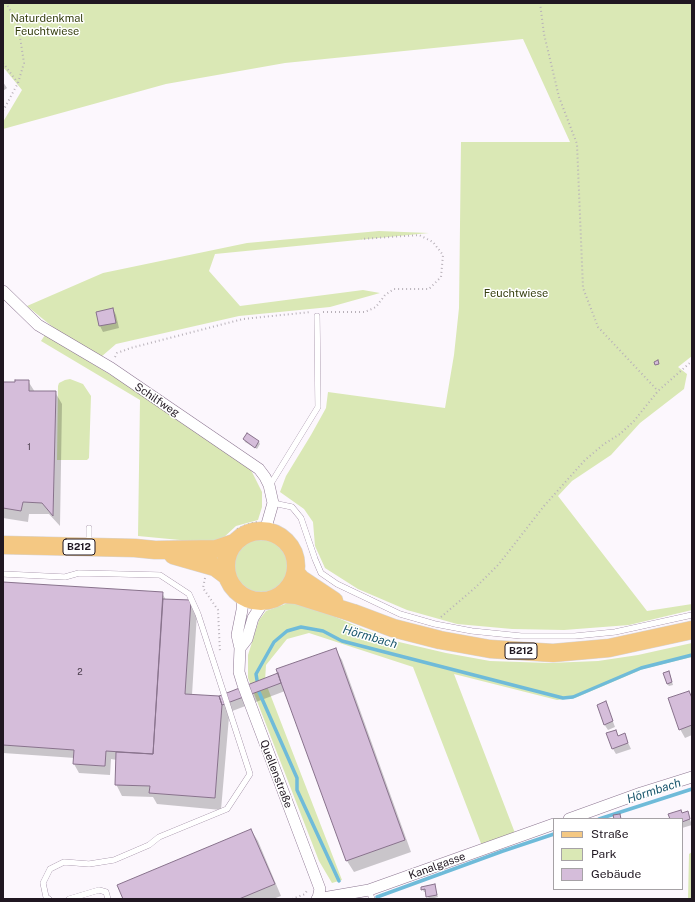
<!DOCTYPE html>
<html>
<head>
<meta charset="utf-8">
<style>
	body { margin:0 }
	#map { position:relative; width:695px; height:902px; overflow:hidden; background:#fcf7fd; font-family:"Public Sans",sans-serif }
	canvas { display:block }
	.frame { position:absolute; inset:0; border:4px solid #201721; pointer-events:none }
	.legend { position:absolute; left:553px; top:818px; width:130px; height:72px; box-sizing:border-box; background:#fff; border:1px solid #a6a2a6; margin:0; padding:5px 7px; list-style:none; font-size:12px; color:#201721 }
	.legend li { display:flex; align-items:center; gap:8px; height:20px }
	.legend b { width:20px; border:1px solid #a6a2a6 }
</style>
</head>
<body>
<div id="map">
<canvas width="695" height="902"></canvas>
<div class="frame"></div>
<ul class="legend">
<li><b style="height:5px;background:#f4c883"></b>Straße</li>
<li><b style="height:11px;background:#dae8b5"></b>Park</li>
<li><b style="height:11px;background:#d5bdda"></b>Gebäude</li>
</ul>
</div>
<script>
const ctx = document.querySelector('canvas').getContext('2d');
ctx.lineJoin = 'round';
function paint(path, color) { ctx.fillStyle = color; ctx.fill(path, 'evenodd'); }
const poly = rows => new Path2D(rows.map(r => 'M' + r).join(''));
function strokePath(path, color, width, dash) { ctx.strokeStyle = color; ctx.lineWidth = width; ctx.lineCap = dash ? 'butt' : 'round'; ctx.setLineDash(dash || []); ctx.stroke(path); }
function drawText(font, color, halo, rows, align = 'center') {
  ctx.font = font + ' "Public Sans",sans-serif'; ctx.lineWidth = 3; ctx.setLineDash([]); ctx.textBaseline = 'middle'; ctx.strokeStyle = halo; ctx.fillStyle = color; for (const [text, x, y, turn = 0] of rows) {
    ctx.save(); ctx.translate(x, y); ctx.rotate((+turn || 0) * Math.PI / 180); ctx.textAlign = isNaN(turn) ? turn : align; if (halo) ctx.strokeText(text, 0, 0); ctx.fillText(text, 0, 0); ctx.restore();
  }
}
const green = poly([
	[3,3,692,3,692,356,678,367,687,374,684,389,640,423,611,455,572,481,558,496,647,611,692,604,692,610,629,625,564,630,512,629,457,624,407,610,358,589,325,568,315,546,313,522,304,509,280,492,286,476,311,435,326,408,328,392,445,408,454,355,459,308,461,142,570,142,523,39,285,63,166,84,3,129,3,122,22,90,3,67],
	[379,231,429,233,215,254,209,271,240,306,363,290,380,293,330,307,239,316,116,344,101,357,70,341,27,306,103,273,247,243],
	[45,335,172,412,248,464,262,492,262,507,258,520,236,526,221,540,207,543,180,540,138,536,140,400,41,341],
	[70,379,83,384,91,396,89,458,87,460,57,460,58,386,59,383,65,380],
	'232 566a28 28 0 1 1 56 0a28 28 0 1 1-56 0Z',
	[288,603,306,604,377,635,399,642,446,653,490,661,549,663,598,661,638,655,692,643,692,657,643,669,575,698,557,700,454,674,515,833,482,846,413,667,309,633,287,639,266,665,265,681,342,880,332,883,319,861,248,678,248,655,259,620,266,611],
	[692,852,692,899,688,899,689,854]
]);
const shadow = poly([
	[3,82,7,88,3,91],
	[113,309,116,315,119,328,103,332,100,326,97,312],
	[28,381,35,392,55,392,62,404,60,526,49,514,29,514,28,522,3,518,3,383],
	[247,434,259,442,260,444,257,449,245,442,244,439],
	[3,583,162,593,166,600,190,601,197,613,192,695,219,697,279,674,335,649,342,660,411,852,354,872,347,861,285,691,227,713,229,717,221,810,157,804,153,797,122,796,116,784,117,760,111,759,110,775,79,773,74,764,75,758,3,753],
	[670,674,673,685,669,686,667,684],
	[689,692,692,697,692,735,685,738,680,729],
	[606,703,615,727,608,730,604,724],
	[615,731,618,737,624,734,631,749,616,754,613,749],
	[687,812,692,825,682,828,682,819,671,819],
	[251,830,258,841,281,896,273,899,124,899],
	[435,887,438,897,431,899,429,899,426,892,424,892,422,888]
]);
const stream = poly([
	[599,819,692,789],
	[339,881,297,790,297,778,259,692,256,674,274,642,287,631,301,627,323,631,342,641,563,698,573,697,641,668,692,655],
	[377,897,503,851,554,834]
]);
const building = poly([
	[113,308,116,323,99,326,96,312,113,308],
	[658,360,659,364,655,365,654,362,658,360],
	[15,380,29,380,29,391,56,391,53,516,42,503,23,502,21,511,3,508,3,382,15,382,15,380],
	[247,433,259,441,255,448,243,439,247,433],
	[3,582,163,592,153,754,106,751,105,766,103,766,73,764,74,750,3,745,3,582],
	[163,599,191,600,185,694,219,696,222,705,215,798,149,793,150,786,115,785,116,752,153,754,163,599],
	[336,648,405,840,346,861,276,669,336,648],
	[669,671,672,682,667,684,663,673,669,671],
	[278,673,281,683,222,705,219,696,278,673],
	[689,691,692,698,692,725,679,730,668,698,689,691],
	[606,701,613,721,604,725,597,705,606,701],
	[616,730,618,736,625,733,628,743,612,749,606,733,616,730],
	[681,810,682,813,688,811,690,819,682,822,682,819,670,819,668,814,681,810],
	[620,814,621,819,614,819,613,815,620,814],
	[251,829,275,884,239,899,123,899,117,885,251,829],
	[435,884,437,895,426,897,425,889,421,890,421,887,435,884]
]);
const path = poly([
	[540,3,544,34,559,97,577,144,583,288,598,327,658,391],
	[3,63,18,83],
	[3,111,18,83,24,63,18,24,6,3],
	[323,312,365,312,376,307,385,295,394,289,429,289,441,277,443,255,433,242,419,235,361,239],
	[115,357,117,353,131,348,243,319,311,312],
	[237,529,249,524,257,522],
	[205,578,203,588,218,610,220,653],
	[441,617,476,587,499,564,544,506,585,460,604,444,620,434,634,421,658,391,692,361],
	[292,899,305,894,308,889]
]);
const lane = poly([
	[270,485,318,407,317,316],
	[273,503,292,507,301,518,315,559,321,573,337,584,400,614,435,624,472,631,521,636,575,636,615,632,692,615],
	[89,528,89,545],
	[3,574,65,577,79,573,160,575,189,594,198,614,250,774,227,809,159,837,149,845,114,860,89,864,64,862,50,869,43,883,46,897,49,899],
	[369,890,372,899],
	[69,899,99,890,106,892,108,899]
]);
const street = poly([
	[3,291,38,325,111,368,259,469,265,477,269,485,273,503,265,531],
	[243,596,242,610,237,635,240,648,239,672,243,685,320,889,318,898],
	[240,648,247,639,253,618,264,601],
	[569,819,641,793,692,777],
	[317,899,369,890,554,824]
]);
const primary = poly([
	'226 566a35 35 0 1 1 70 0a35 35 0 1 1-70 0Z',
	[3,545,135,548,155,550,216,549,234,543],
	[173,555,215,567,227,576],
	[296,573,301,579,334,601],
	[283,594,296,595,353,613,393,628,440,640,490,649,553,653,609,648,692,630]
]);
const numberNames = [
	["1",29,447],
	["2",80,672]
];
const shields = [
	[79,547,32],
	[521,651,32]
];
const shieldNames = [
	["B212",79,547],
	["B212",521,651]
];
const parkNames = [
	["Naturdenkmal",47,19],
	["Feuchtwiese",47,32],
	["Feuchtwiese",516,294]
];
const streetNames = [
	["Schilfweg",157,400,34],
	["Quellenstraße",276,774,69],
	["Kanalgasse",437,866,-20]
];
const waterNames = [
	["Hörmbach",370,637,16],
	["Hörmbach",654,791,-18]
];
paint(green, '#dae8b5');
paint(shadow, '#0003');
strokePath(stream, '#6fbbd9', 3.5);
paint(building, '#d5bdda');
strokePath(building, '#88728c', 1);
strokePath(lane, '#8d7792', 6);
strokePath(street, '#8d7792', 12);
strokePath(primary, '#d7d5d7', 19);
strokePath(path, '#b8b1b9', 2, [1, 3]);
strokePath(lane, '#fff', 5.5);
strokePath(street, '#fff', 11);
strokePath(primary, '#f4c883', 18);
drawText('9px', '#4d404f', null, numberNames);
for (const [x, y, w] of shields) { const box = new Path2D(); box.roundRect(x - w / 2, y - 8, w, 16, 3); ctx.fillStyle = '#fff'; ctx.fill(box); strokePath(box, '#201721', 1); }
drawText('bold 10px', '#201721', null, shieldNames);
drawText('11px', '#384112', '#fff', parkNames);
drawText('11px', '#201721', '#fff', streetNames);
drawText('italic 12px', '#1a576d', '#fff', waterNames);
</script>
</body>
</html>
